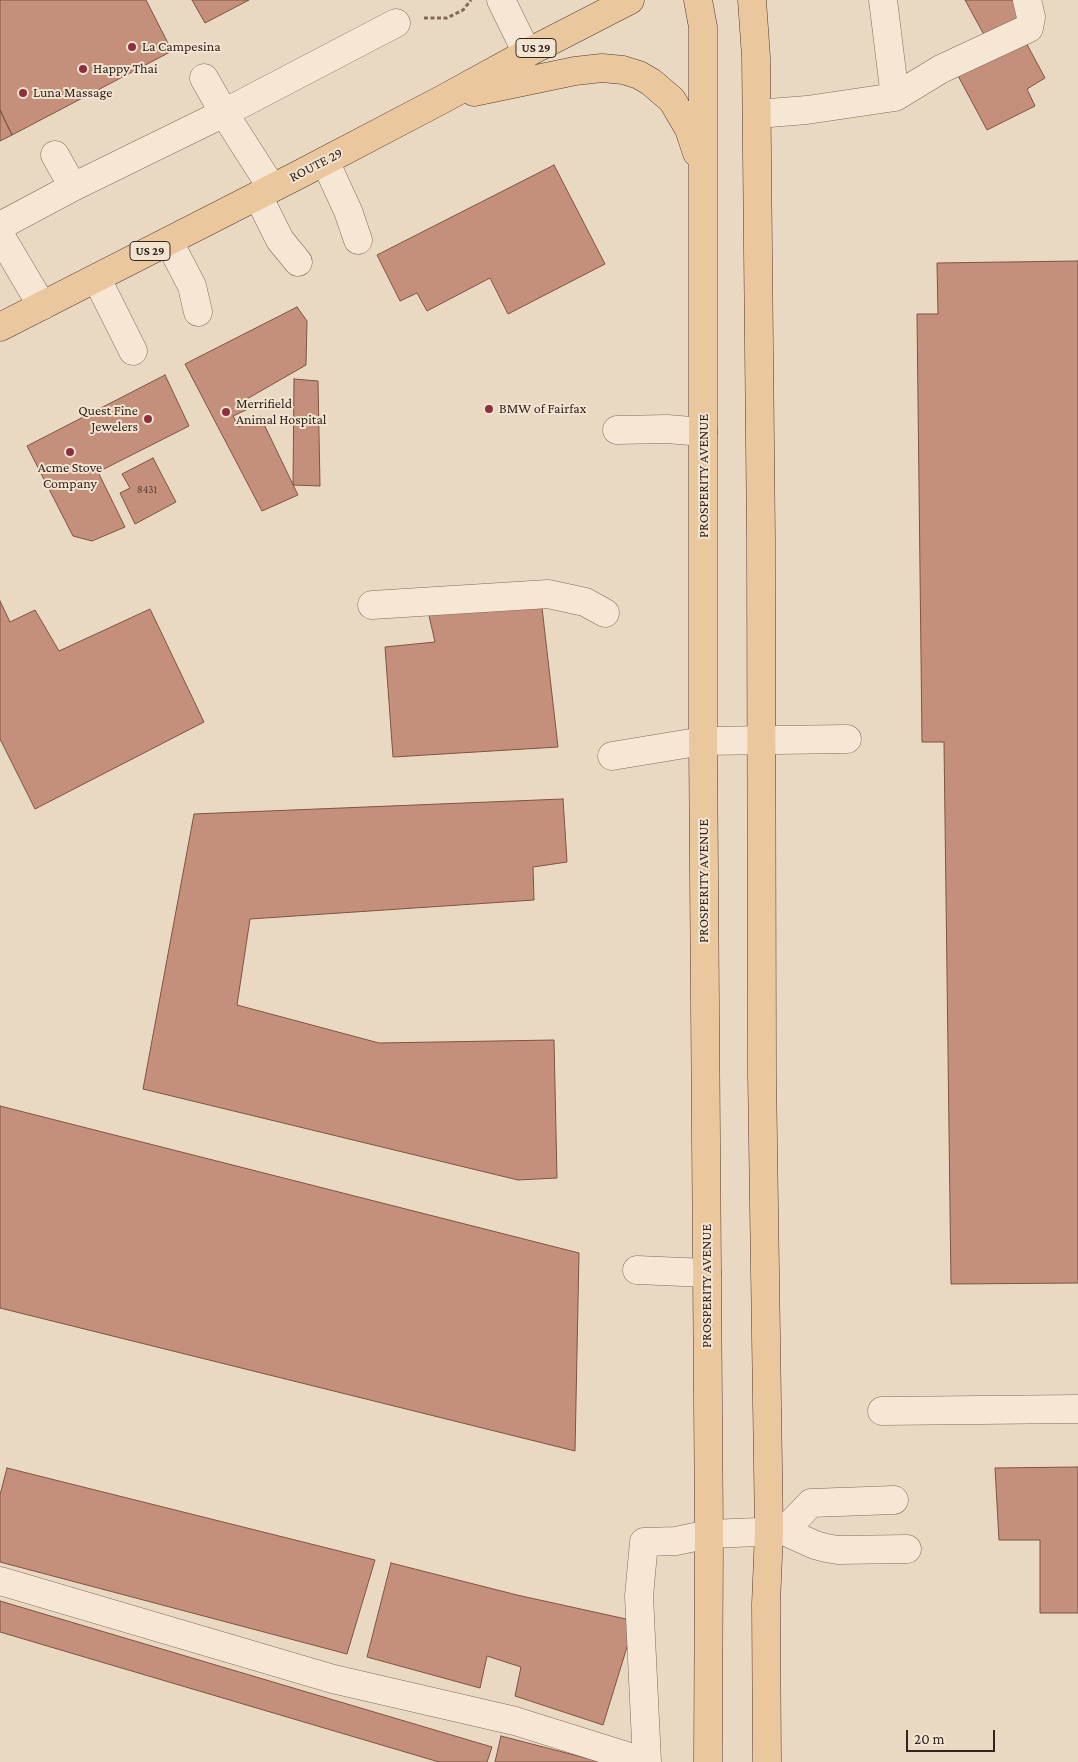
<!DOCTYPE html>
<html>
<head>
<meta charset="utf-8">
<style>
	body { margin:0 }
	#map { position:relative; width:1078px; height:1762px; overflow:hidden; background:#ead9c2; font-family:"Crimson Pro",serif }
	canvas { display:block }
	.scale { position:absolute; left:906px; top:1730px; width:89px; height:22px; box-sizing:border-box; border:2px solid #33251e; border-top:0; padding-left:6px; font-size:15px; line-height:18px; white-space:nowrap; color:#33251e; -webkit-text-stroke:4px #f2e4d1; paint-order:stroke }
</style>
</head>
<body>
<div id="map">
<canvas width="1078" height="1762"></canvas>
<div class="scale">20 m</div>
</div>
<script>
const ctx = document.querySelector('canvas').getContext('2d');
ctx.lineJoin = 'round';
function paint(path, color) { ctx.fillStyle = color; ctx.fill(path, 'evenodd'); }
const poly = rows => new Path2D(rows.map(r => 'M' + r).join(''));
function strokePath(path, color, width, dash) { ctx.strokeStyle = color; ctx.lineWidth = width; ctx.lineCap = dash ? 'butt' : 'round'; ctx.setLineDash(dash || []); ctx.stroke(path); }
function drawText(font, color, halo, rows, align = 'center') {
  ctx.font = font + ' "Crimson Pro",serif'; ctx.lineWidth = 4; ctx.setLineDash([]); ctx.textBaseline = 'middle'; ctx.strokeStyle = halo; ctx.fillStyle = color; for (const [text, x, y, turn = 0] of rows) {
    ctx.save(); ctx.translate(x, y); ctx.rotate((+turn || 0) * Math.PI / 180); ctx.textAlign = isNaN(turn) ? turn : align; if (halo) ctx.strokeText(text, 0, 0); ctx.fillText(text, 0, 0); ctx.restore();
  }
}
const building = poly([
	[0,0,146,0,172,51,12,135,0,110,0,0],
	[192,0,249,0,205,23,192,0],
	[965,0,1015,0,1026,23,988,42,965,0],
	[1023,37,1045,78,1027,89,1035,106,987,130,956,72,1023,37],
	[0,110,12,135,0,141,0,110],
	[554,165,605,264,508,314,490,278,427,311,417,293,400,301,377,255,554,165],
	[1078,261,1078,1283,951,1284,944,742,922,742,917,314,938,314,937,263,1078,261],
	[297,307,307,321,306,365,245,400,248,409,233,416,239,427,260,416,298,495,262,511,185,364,297,307],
	[165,375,189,426,98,472,125,527,92,541,73,536,27,446,165,375],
	[294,379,318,381,320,486,293,485,294,379],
	[153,458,176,502,135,524,120,493,130,488,122,474,153,458],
	[541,599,558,747,393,757,385,647,435,642,427,607,541,599],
	[0,601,10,622,35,610,59,651,150,609,204,722,35,809,0,739,0,601],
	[563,799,567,862,533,867,534,900,250,919,237,1005,379,1043,554,1040,557,1178,518,1180,143,1089,194,814,563,799],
	[0,1106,579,1253,575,1451,0,1308,0,1106],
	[1078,1467,1078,1613,1040,1613,1040,1540,999,1540,995,1468,1078,1467],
	[7,1468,375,1560,347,1654,0,1562,0,1495,7,1468],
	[391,1563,517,1595,635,1621,603,1725,515,1696,521,1667,487,1656,480,1688,367,1657,391,1563],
	[0,1601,492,1747,487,1762,439,1762,0,1632,0,1601],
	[501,1736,601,1762,495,1762,501,1736]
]);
const path = poly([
	[424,18,447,18,463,10,471,0]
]);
const minor = poly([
	[501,0,527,53],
	[204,78,224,113,272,188],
	[895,97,941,69,1029,28,1031,17,1027,0],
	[757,114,807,110,895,97,883,0],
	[55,155,73,187],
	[325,161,348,211,358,240],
	[258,196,280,240,298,262],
	[0,226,73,187,224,113,396,23],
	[0,235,42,306],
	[169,242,192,286,198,312],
	[97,279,133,351],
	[617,430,667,429,703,432],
	[372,605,548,594,585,602,605,613],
	[612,756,703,741,847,739],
	[637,1270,707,1273],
	[882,1411,1078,1409],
	[784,1531,811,1503,894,1500],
	[0,1581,333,1679,515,1721,646,1762],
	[647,1762,639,1596,644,1542,676,1541,709,1534,784,1531,815,1545,826,1548,838,1550,907,1549]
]);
const major = poly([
	[698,0,703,27,703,741,709,1534,708,1762],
	[752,0,756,57,761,540,762,1075,769,1532,766,1604,767,1762],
	[474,92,575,71,602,68,623,70,639,75,651,82,672,100,689,129,697,153],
	[0,327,300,174,443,99,527,53,630,0]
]);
const markers = [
	[132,47,5,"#8c303e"],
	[83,69,5,"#8c303e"],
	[23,93,5,"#8c303e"],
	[489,409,5,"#8c303e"],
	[226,412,5,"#8c303e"],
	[148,419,5,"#8c303e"],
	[70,452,5,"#8c303e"]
];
const numberNames = [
	["8431",147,490]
];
const shields = [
	[536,48,40],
	[150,251,40]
];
const shieldNames = [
	["US 29",536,48],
	["US 29",150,251]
];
const poiNames = [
	["La Campesina",142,47],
	["Happy Thai",93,69],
	["Luna Massage",33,93],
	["Merrifield",236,404],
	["Animal Hospital",236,420],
	["BMW of Fairfax",499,409],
	["Quest Fine",138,411,"right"],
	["Jewelers",138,427,"right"],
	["Acme Stove",70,468,"center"],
	["Company",70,484,"center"]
];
const streetNames = [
	["ROUTE 29",316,165,-27],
	["PROSPERITY AVENUE",704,476,-90],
	["PROSPERITY AVENUE",704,881,-90],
	["PROSPERITY AVENUE",707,1286,-90]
];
paint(building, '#c5907b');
strokePath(building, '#7f5243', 1);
strokePath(minor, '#826a5b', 29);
strokePath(major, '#503a2f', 29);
strokePath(path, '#826a5b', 3, [4, 2.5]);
strokePath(minor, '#f6e7d5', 28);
strokePath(major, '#ebc79d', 28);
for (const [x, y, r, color] of markers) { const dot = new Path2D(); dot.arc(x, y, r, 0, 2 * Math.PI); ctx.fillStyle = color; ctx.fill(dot); strokePath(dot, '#f2e4d1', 2); }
drawText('11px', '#584035', null, numberNames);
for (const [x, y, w] of shields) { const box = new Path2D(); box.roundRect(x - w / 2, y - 9.5, w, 19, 4); ctx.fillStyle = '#f2e4d1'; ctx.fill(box); strokePath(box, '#33251e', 1); }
drawText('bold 12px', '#33251e', null, shieldNames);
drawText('14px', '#33251e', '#f2e4d1', poiNames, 'left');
drawText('14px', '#33251e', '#f2e4d1', streetNames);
</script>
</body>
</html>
